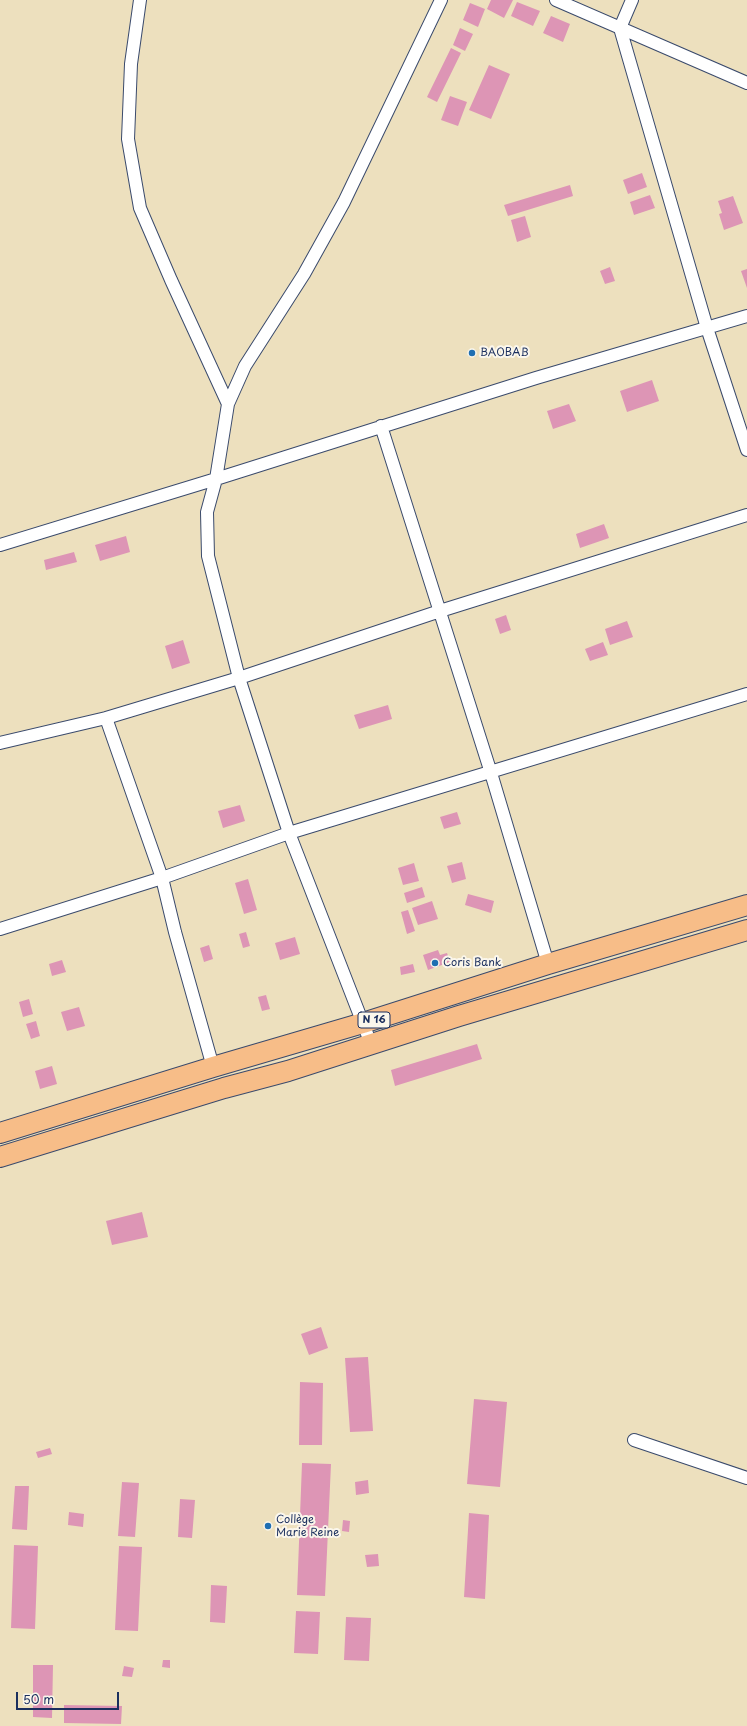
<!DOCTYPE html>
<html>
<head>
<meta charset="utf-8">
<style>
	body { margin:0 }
	#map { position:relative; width:747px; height:1726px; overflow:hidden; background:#ede0be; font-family:"Playpen Sans",sans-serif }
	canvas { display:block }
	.scale { position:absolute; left:16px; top:1692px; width:103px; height:18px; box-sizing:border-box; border:2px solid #1b2f5e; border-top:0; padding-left:5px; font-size:12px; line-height:14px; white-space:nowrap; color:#1b2f5e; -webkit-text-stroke:3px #fbf7ec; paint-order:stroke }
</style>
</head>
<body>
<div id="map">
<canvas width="747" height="1726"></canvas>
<div class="scale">50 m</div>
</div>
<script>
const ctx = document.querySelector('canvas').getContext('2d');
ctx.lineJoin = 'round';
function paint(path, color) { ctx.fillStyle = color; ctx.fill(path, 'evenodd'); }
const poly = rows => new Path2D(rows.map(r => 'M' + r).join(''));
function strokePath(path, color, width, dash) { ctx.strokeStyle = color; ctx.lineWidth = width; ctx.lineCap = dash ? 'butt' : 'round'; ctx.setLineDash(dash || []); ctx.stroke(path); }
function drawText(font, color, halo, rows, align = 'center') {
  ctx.font = font + ' "Playpen Sans",sans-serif'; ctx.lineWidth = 4; ctx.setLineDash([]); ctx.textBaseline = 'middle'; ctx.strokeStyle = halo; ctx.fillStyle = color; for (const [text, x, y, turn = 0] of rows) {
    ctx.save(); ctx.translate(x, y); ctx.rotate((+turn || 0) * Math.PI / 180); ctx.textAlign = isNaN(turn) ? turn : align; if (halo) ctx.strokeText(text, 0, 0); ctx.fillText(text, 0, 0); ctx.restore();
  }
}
const building = poly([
	[491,0,513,0,504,18,487,9],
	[517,2,540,11,533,26,511,16],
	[470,3,485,9,478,27,463,20],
	[551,16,570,24,563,42,543,33],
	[460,28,473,34,465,51,453,45],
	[451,48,461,53,437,102,427,97],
	[489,65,510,74,491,119,469,110],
	[450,96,467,102,458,126,441,120],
	[642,173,647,187,628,194,623,180],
	[570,185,573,196,508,216,504,205],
	[650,195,655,208,634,215,630,202],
	[733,196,743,223,724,230,719,214,722,213,718,201],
	[525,216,531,237,517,242,511,220],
	[610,267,615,281,605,284,600,271],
	[747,269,747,288,741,271],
	[652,380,659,401,627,412,620,391],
	[569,404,576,421,553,429,547,411],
	[604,524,609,538,580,548,576,534],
	[126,536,130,552,100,561,95,545],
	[74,552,77,562,46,570,44,560],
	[506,615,511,630,500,634,495,619],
	[627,621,633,637,610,645,605,629],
	[183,640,190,663,172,669,165,646],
	[603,642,608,655,590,661,585,649],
	[388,705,392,719,359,729,354,715],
	[240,805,245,821,223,828,218,811],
	[457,812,461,824,444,829,440,817],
	[462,862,466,879,452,883,447,866],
	[414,863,419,881,403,885,398,868],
	[248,879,257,910,244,914,235,883],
	[422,887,425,897,407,903,404,893],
	[468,894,494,901,491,913,465,905],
	[432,901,438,919,418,925,412,908],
	[408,910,415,931,407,934,401,912],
	[246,932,250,946,243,948,239,934],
	[295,937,300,954,280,960,275,943],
	[209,945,213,959,204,962,200,948],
	[438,950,440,955,447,953,450,962,428,970,423,955],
	[62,960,66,972,52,976,49,964],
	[413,964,415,972,401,975,400,967],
	[266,995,270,1009,262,1011,258,997],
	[29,999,33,1014,23,1017,19,1002],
	[79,1007,85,1026,67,1031,61,1012],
	[36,1021,40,1036,31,1039,26,1024],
	[477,1044,482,1059,395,1086,391,1070],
	[52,1066,57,1084,40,1089,35,1071],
	[142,1212,148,1237,112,1245,106,1221],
	[321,1327,328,1348,309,1355,301,1334],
	[368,1357,373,1431,350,1432,345,1358],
	[300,1382,323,1383,322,1445,299,1445],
	[474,1399,507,1402,500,1487,467,1484],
	[50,1448,52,1454,38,1458,36,1452],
	[302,1463,331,1464,325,1596,297,1595],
	[368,1480,369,1493,356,1495,355,1482],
	[122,1482,139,1483,135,1537,118,1536],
	[15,1486,29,1486,27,1530,12,1529],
	[180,1499,195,1500,192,1538,178,1537],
	[69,1512,84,1514,83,1527,68,1525],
	[469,1513,489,1515,485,1599,464,1597],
	[343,1520,350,1521,349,1532,342,1531],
	[14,1545,38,1546,35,1629,11,1628],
	[119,1546,142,1547,138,1631,115,1630],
	[378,1554,379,1566,367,1567,365,1555],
	[211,1585,227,1586,225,1623,210,1622],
	[296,1611,320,1612,318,1654,294,1653],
	[346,1617,371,1618,369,1661,344,1660],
	[163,1660,170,1660,170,1668,162,1667],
	[33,1665,53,1665,52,1718,33,1717],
	[124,1666,134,1668,132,1677,122,1676],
	[64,1705,122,1706,121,1724,64,1723]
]);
const minor = poly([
	[140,0,131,64,128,139,140,208,171,280,228,404],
	[556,0,747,83],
	[632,0,620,28,707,328,747,450],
	[381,426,491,773,548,964],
	[0,545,216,479,536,378,747,316],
	[106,718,162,878,175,932,213,1067],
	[0,743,106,718,239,678,440,611,747,515],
	[0,929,162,878,289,833,747,694],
	[371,1044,289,833,239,678,208,556,207,512,216,479,228,404,245,366,304,274,344,202,441,0],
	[634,1440,747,1478]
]);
const trunk = poly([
	[0,1133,213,1067,363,1023,548,964,747,905],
	[0,1157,224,1088,288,1071,459,1016,747,930]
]);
const markers = [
	[472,353,4,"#1f6fb2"],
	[435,963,4,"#1f6fb2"],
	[268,1526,4,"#1f6fb2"]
];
const shields = [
	[374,1020,32]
];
const shieldNames = [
	["N 16",374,1020]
];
const poiNames = [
	["BAOBAB",480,353],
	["Coris Bank",443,963],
	["Collège",276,1520],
	["Marie Reine",276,1533]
];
paint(building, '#dd95b5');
strokePath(minor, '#3a4a6c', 14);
strokePath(trunk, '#3a4a6c', 22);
strokePath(minor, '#fff', 12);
strokePath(trunk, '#f7bd88', 20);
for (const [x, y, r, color] of markers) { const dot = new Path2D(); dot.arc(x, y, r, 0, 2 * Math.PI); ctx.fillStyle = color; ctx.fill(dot); strokePath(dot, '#fbf7ec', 1.5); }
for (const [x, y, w] of shields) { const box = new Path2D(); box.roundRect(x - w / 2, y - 8, w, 16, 3); ctx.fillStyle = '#fbf7ec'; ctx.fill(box); strokePath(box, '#1b2f5e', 1); }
drawText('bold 10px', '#1b2f5e', null, shieldNames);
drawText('11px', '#1b2f5e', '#fbf7ec', poiNames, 'left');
</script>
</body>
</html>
